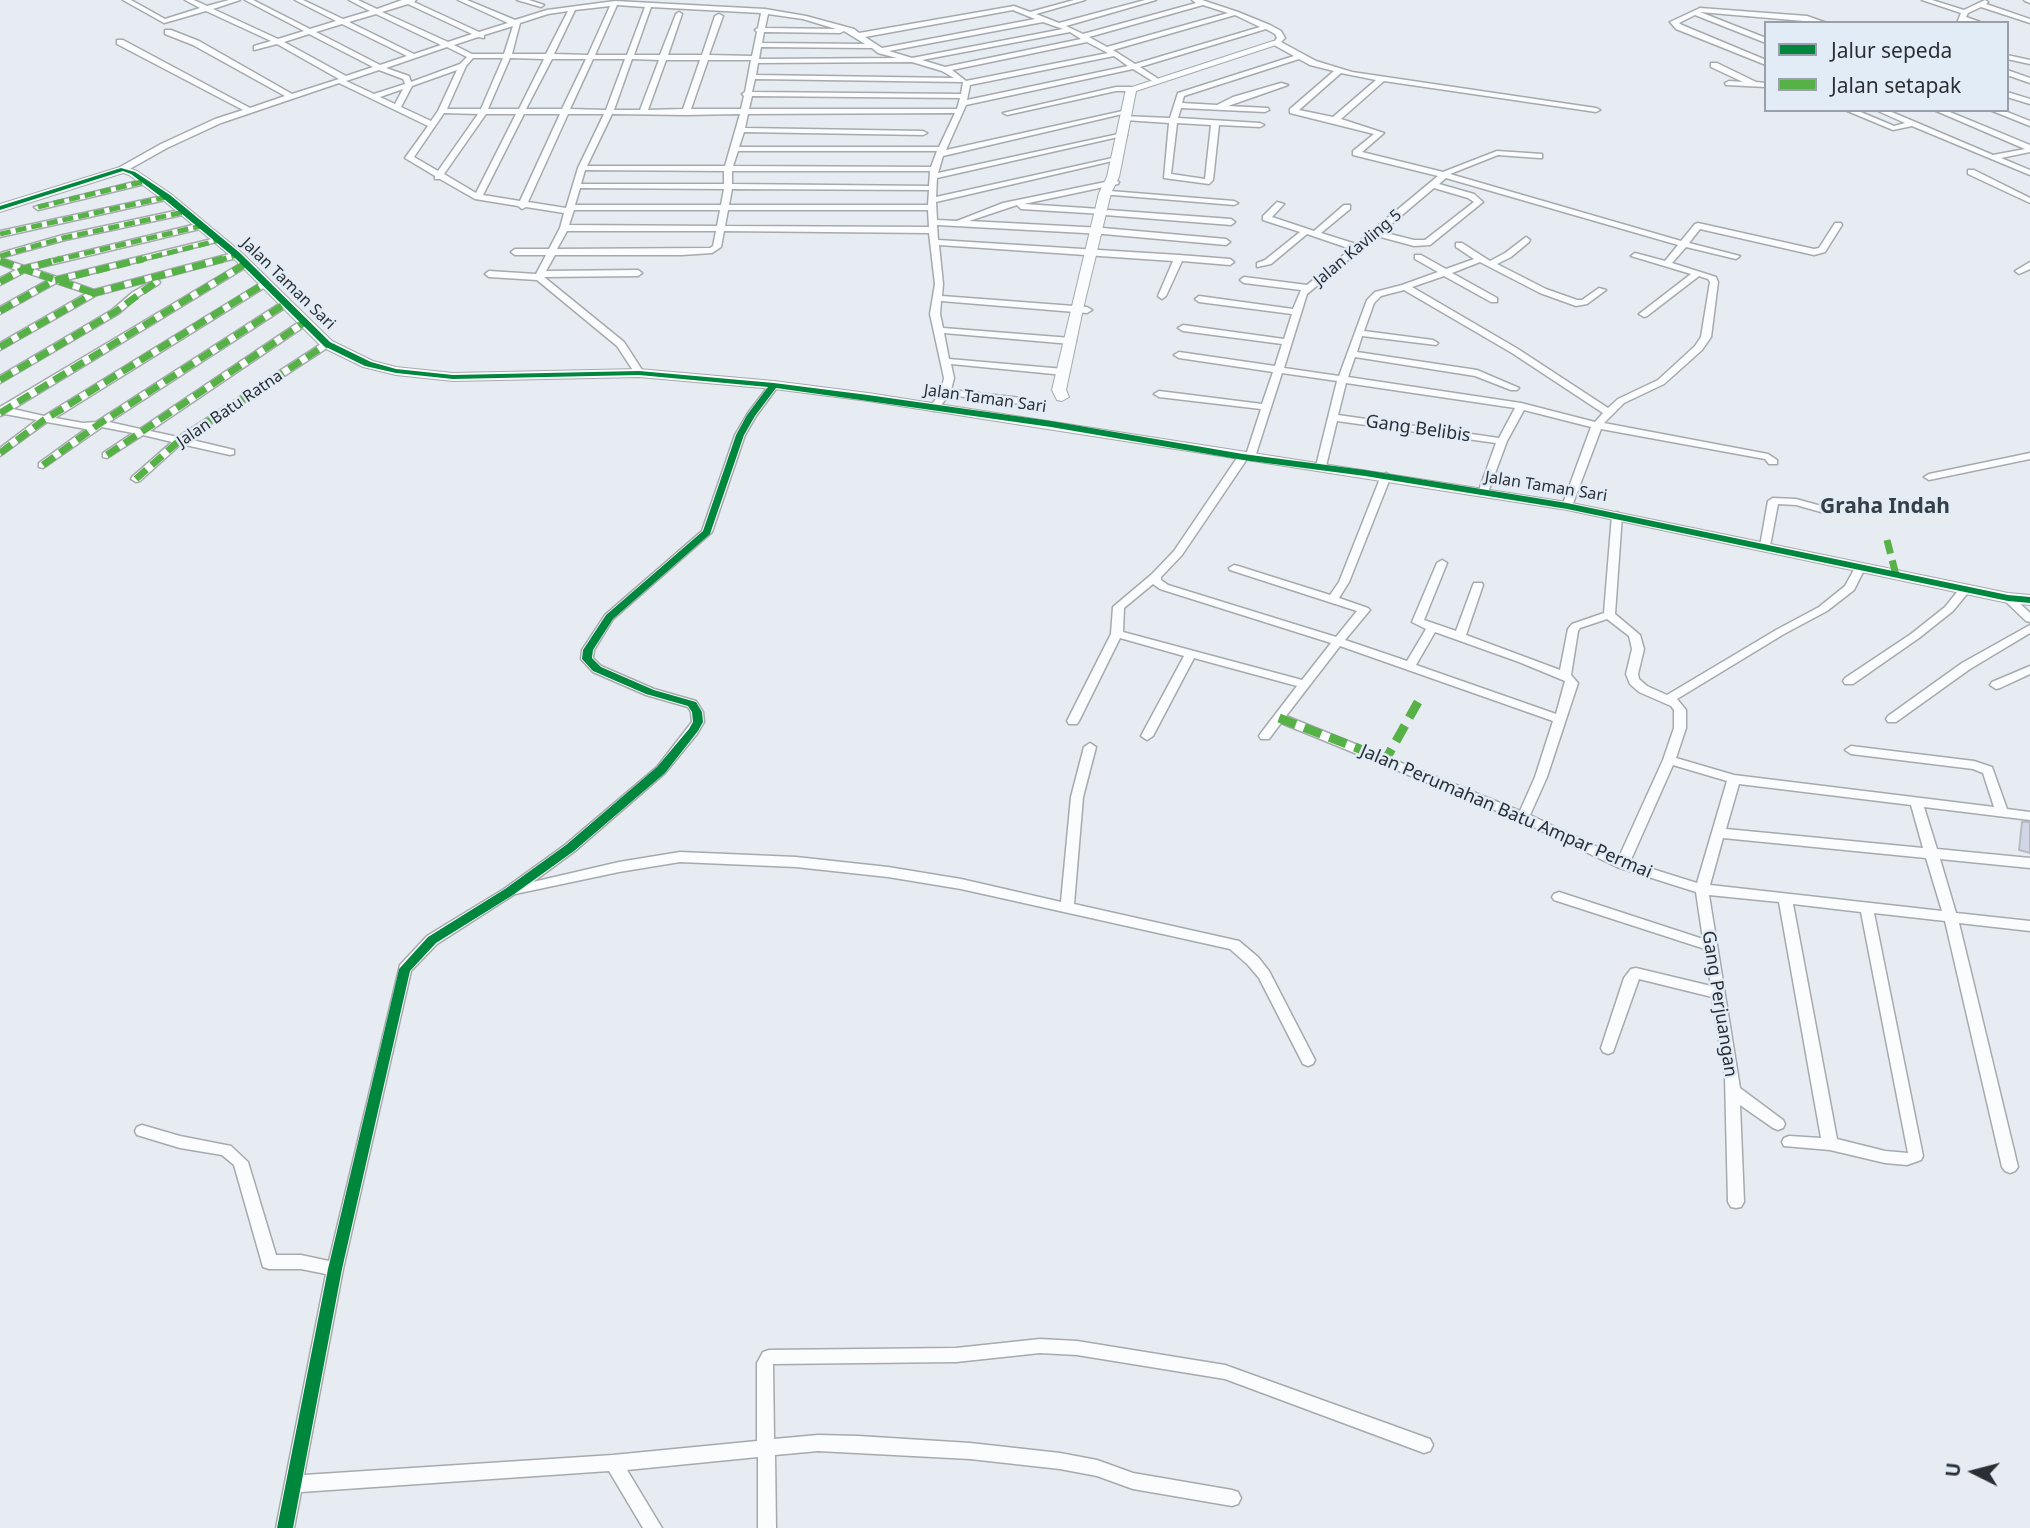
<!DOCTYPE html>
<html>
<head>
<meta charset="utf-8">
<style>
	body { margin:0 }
	#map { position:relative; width:2030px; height:1528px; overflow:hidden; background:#e7ecf2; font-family:"Noto Sans",sans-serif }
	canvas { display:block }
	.legend { position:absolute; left:1764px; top:21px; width:245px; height:91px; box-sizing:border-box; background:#e2ecf7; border:2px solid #99a0a9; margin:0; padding:9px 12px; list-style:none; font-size:21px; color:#2b2f33 }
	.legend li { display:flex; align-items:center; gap:14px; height:35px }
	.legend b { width:35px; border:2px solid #99a0a9 }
	.north { position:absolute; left:1939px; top:1437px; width:70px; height:70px; -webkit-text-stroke:5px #e2ecf7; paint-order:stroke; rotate:276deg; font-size:19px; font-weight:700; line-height:28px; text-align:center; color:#2b2f33 }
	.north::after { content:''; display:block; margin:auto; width:24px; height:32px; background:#2b2f33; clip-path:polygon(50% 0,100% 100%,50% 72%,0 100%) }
</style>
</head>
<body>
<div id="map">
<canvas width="2030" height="1528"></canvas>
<ul class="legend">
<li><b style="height:9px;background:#00873e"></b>Jalur sepeda</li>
<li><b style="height:9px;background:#56b246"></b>Jalan setapak</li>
</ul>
<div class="north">U</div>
</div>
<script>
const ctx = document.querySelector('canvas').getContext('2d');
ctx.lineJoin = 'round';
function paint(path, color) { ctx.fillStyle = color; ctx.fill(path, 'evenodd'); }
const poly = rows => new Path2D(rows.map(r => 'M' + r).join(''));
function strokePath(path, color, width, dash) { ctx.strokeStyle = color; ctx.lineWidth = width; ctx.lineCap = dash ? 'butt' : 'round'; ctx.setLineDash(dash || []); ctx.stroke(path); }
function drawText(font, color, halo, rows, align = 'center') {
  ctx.font = font + ' "Noto Sans",sans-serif'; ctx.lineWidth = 5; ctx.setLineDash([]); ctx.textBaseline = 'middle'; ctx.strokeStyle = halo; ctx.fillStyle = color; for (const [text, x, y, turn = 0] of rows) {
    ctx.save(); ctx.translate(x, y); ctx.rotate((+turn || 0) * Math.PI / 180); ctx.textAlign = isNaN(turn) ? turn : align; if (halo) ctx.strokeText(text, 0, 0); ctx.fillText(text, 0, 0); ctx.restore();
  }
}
const building = poly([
	[2022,822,2030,822,2030,853,2019,850,2022,822]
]);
const street = poly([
	[123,0,131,0,165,19,200,8,185,0,194,0,207,6,229,0,240,0,213,9,278,39,304,31,245,0,253,0,310,29,336,21,295,0,303,0,343,19,370,11,349,0,358,0,377,9,402,0,416,0,414,2,479,32,508,23,458,0,467,0,515,20,547,10,615,1,765,9,806,16,854,29,859,33,1014,6,1030,12,1074,0,1085,0,1036,14,1059,23,1145,0,1156,0,1066,26,1083,34,1196,3,1192,0,1202,0,1238,12,1270,25,1281,31,1285,38,1281,42,1316,61,1352,72,1596,108,1600,110,1596,112,1384,81,1341,119,1384,133,1362,152,1443,172,1497,151,1542,154,1542,158,1539,158,1498,155,1450,174,1681,241,1695,224,1698,223,1814,249,1819,248,1835,223,1841,223,1842,225,1825,252,1814,255,1700,229,1689,243,1740,256,1736,259,1686,247,1672,263,1716,277,1718,282,1711,337,1702,350,1664,384,1624,403,1604,423,1768,454,1777,460,1777,464,1769,464,1765,459,1601,429,1572,506,1567,509,1562,506,1591,427,1524,410,1507,441,1487,495,1483,496,1478,493,1496,443,1337,421,1326,466,1321,469,1316,466,1337,381,1282,373,1255,457,1254,459,1247,459,1182,555,1161,577,1161,580,1168,585,1336,637,1357,611,1230,570,1229,568,1234,565,1238,566,1330,595,1339,582,1381,476,1386,473,1391,476,1349,582,1339,598,1368,608,1370,610,1345,640,1407,661,1426,629,1412,622,1437,563,1442,560,1447,563,1424,620,1456,631,1473,585,1474,583,1482,583,1483,585,1466,635,1560,670,1568,629,1572,624,1604,613,1612,515,1617,512,1622,515,1615,614,1640,635,1644,649,1638,674,1639,679,1647,686,1667,695,1776,630,1819,607,1845,586,1856,566,1864,566,1865,568,1854,590,1827,611,1784,634,1677,699,1686,710,1686,728,1676,758,1734,775,1994,807,1983,773,1973,769,1851,754,1845,750,1851,746,1974,761,1992,767,2007,809,2030,812,2030,820,1924,807,1937,849,2030,858,2030,868,1940,859,1956,913,2030,921,2030,931,1959,923,2018,1167,2015,1171,2010,1173,2005,1171,2002,1167,1945,921,1874,913,1923,1156,1921,1160,1907,1165,1885,1163,1830,1150,1784,1146,1782,1142,1784,1138,1789,1136,1821,1138,1779,902,1709,895,1740,1088,1783,1120,1785,1124,1783,1128,1778,1130,1773,1128,1740,1105,1744,1202,1741,1207,1736,1208,1731,1207,1728,1202,1725,1077,1712,997,1639,979,1613,1052,1608,1054,1603,1052,1601,1048,1624,978,1631,969,1636,968,1711,986,1705,949,1554,900,1552,897,1554,894,1559,892,1703,939,1696,892,1617,867,1519,820,1281,723,1269,739,1261,739,1259,736,1261,733,1297,686,1194,658,1153,736,1147,740,1141,736,1184,656,1120,638,1079,721,1077,724,1069,724,1067,721,1111,634,1113,607,1152,574,1174,551,1239,455,1246,455,1261,409,1159,397,1154,394,1159,391,1262,404,1273,372,1179,358,1174,355,1179,352,1275,366,1282,344,1183,331,1178,328,1183,325,1284,339,1292,314,1199,302,1195,299,1199,296,1293,309,1301,290,1244,283,1240,280,1244,277,1307,285,1351,249,1307,234,1271,264,1257,267,1257,263,1265,260,1300,232,1263,220,1263,216,1277,202,1284,204,1272,217,1314,231,1344,205,1350,205,1350,209,1321,233,1356,244,1438,176,1353,155,1353,151,1374,134,1290,113,1290,109,1334,71,1310,65,1299,59,1184,96,1182,103,1217,105,1233,97,1281,83,1288,85,1228,106,1268,108,1269,110,1265,112,1181,108,1178,118,1260,123,1264,125,1260,127,1219,125,1213,180,1209,184,1164,178,1169,123,1125,120,1121,118,1122,116,1170,118,1178,93,1294,56,1274,45,1273,43,1277,38,1275,34,1266,29,1140,67,1157,78,1158,80,1154,82,1133,69,966,105,946,150,1127,110,1131,112,943,156,938,173,1123,133,1127,135,937,178,936,197,1117,157,1121,159,936,202,937,220,957,221,1003,203,1115,180,1119,182,1118,184,1024,204,1100,209,1103,210,1103,214,1021,209,1017,205,969,221,1103,228,1226,239,1230,242,1226,245,1103,234,937,225,938,240,1179,255,1230,259,1234,262,1230,265,1182,261,1166,296,1162,299,1158,296,1173,261,939,245,943,284,942,296,1087,307,1092,310,1087,313,941,301,940,314,943,328,1071,338,1076,341,1071,344,944,333,949,359,1064,369,1069,372,1064,375,951,364,954,378,951,390,1021,398,1026,401,1021,404,949,395,937,410,934,411,929,408,941,392,944,378,930,314,935,284,929,233,724,231,721,247,712,253,682,255,555,255,546,271,638,270,642,273,638,276,544,277,624,342,644,373,639,376,636,375,617,346,537,280,489,277,485,274,489,271,536,274,546,255,515,255,511,252,515,249,549,249,560,228,564,213,526,207,522,209,518,206,475,199,440,179,435,179,435,176,405,158,428,126,339,83,221,123,167,148,126,171,120,171,120,167,161,144,215,119,243,110,117,44,117,40,123,40,250,108,285,96,193,45,165,34,165,30,171,30,199,41,292,94,339,79,277,44,254,50,254,46,271,41,206,11,164,23,123,0],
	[408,4,472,34,448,42,382,12,408,4],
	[617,5,645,7,627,55,595,55,617,5],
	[1203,5,1228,13,1107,47,1089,37,1203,5],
	[610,6,588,55,554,54,575,10,610,6],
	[651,7,761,13,758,28,755,30,757,32,752,56,709,55,723,16,719,14,715,16,702,55,668,55,682,14,679,12,676,14,660,55,634,55,651,7],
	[1013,10,1035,19,882,48,865,37,1013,10],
	[568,11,546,54,512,54,520,23,548,14,568,11],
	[376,14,441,45,414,54,349,22,376,14],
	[768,14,803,19,836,29,765,28,768,14],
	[1235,15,1260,27,1135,64,1113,50,1235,15],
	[1043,22,1063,29,912,58,889,51,1043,22],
	[342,24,407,56,380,65,316,32,342,24],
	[513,26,504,54,472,54,454,45,478,37,484,38,484,35,513,26],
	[844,31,865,44,762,43,764,32,840,33,844,31],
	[1070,32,1081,39,945,67,922,60,1070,32],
	[309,34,373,67,346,76,284,42,309,34],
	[1087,42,1108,53,966,81,952,70,1087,42],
	[447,47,467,57,460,64,411,82,409,76,386,68,447,47],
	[761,47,872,48,878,53,897,58,759,59,761,47],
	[1114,56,1128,66,967,100,970,85,1114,56],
	[473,58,503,58,481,109,447,109,466,66,473,58],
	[510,58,544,59,519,109,488,109,510,58],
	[552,59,586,59,562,109,526,109,552,59],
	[593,59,625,59,606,110,570,109,593,59],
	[632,59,659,60,640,110,614,110,632,59],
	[666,60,700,60,683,109,648,110,666,60],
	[708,60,751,60,745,92,742,94,744,96,741,109,691,109,708,60],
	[912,62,942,71,954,78,756,75,758,63,912,62],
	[379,70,403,79,405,84,374,94,346,81,379,70],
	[457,70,438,111,431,121,401,107,412,86,457,70],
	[1341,73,1376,80,1333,117,1299,110,1341,73],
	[755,79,962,82,963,82,961,94,752,92,755,79],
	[403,89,395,104,380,97,403,89],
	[752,96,960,98,957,109,749,109,752,96],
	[444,113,478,114,438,171,414,157,444,113],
	[955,113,939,147,739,147,744,132,923,135,927,133,923,131,745,128,748,114,955,113],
	[486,114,516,114,476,193,444,174,486,114],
	[524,114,560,114,520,201,483,195,524,114],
	[568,114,604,114,578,168,566,208,528,202,568,114],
	[612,114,686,115,740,114,725,166,587,166,612,114],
	[1177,123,1211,125,1205,179,1171,174,1177,123],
	[738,151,937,151,931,167,733,166,738,151],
	[585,170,724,171,724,184,581,184,585,170],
	[732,171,930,171,929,186,732,184,732,171],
	[1446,178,1678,245,1665,261,1635,253,1631,256,1691,274,1639,314,1644,317,1647,316,1699,276,1708,279,1710,282,1701,337,1695,346,1658,380,1618,399,1608,408,1518,349,1412,287,1444,276,1491,302,1497,302,1497,298,1452,273,1480,262,1540,293,1576,306,1587,304,1606,290,1599,288,1582,300,1577,300,1546,289,1497,264,1511,257,1529,242,1530,240,1526,237,1505,253,1490,261,1462,243,1456,243,1456,247,1474,259,1446,269,1421,255,1415,255,1415,259,1438,272,1402,285,1375,292,1367,300,1339,376,1284,368,1307,294,1377,236,1414,246,1430,245,1483,202,1474,194,1439,184,1446,178],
	[580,188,724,189,721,205,575,205,580,188],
	[1434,188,1468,198,1474,202,1425,240,1414,240,1382,232,1434,188],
	[732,189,929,190,928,205,729,205,732,189],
	[574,210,720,210,717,226,569,225,574,210],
	[728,210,928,210,929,227,725,226,728,210],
	[567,231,716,231,713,246,710,248,557,249,567,231],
	[1404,290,1512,353,1603,413,1595,422,1521,403,1348,377,1355,357,1475,376,1511,390,1517,390,1519,388,1477,370,1357,352,1362,336,1436,345,1438,343,1433,340,1364,331,1374,303,1381,296,1404,290],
	[1346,383,1515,408,1499,438,1338,415,1346,383],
	[1153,584,1160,589,1331,643,1302,680,1123,632,1124,608,1153,584],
	[1607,619,1629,636,1632,649,1626,674,1630,684,1639,692,1671,706,1674,710,1674,728,1663,760,1619,857,1530,815,1547,777,1578,683,1571,675,1578,631,1580,628,1607,619],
	[1435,632,1519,662,1565,681,1556,714,1416,665,1435,632],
	[1340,646,1553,721,1535,777,1520,811,1286,716,1340,646],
	[1673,765,1727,781,1697,883,1630,862,1673,765],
	[1739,784,1911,805,1923,848,1726,829,1739,784],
	[1723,838,1926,858,1942,911,1710,885,1723,838],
	[1793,904,1861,912,1908,1153,1885,1151,1837,1139,1793,904],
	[517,0,529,0,544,5,541,7,517,0],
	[1922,0,1932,0,1964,10,1985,0,1988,2,1986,4,2030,19,2030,23,1981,7,1968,13,1966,17,1983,23,1965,21,1964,23,1957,23,1961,13,1922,0],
	[2024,0,2030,0,2030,3,2025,1,2024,0],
	[1700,8,1807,16,1827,23,1700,12,1766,38,1766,43,1695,15,1679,23,1682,25,1766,60,1766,65,1676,29,1670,22,1700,8],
	[2007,55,2030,60,2030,64,2007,59,2007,55],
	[1711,63,1717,63,1756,82,1766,83,1766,87,1726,85,1725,83,1729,81,1743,82,1711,67,1711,63],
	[2007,70,2030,78,2030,83,2007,75,2007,70],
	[1116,87,1131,87,1135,89,1131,91,1116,91,1007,115,1003,113,1116,87],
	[2007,92,2030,99,2030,104,2007,97,2007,92],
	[1845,110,1856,110,1894,126,1905,123,1876,110,1887,110,1993,155,2025,149,1934,110,1945,110,2030,145,2030,152,2001,158,2030,170,2030,175,1912,126,1893,130,1845,110],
	[1990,110,2002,110,2030,121,2030,126,1990,110],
	[1968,170,1974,170,2030,198,2030,203,1968,174,1968,170],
	[146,179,150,181,149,183,38,210,34,207,146,179],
	[1110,191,1234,201,1238,203,1234,205,1113,195,1110,195,1110,191],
	[167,195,170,195,170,199,0,237,0,231,167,195],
	[184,209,188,212,187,214,65,240,0,258,24,266,201,223,204,224,204,228,33,269,57,277,220,237,224,240,66,280,94,290,237,252,240,253,240,257,97,295,0,350,0,343,87,293,56,283,0,314,0,307,48,280,25,272,0,285,0,278,16,270,0,264,0,253,63,235,184,209],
	[1108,210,1231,219,1235,222,1231,225,1105,215,1104,213,1108,210],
	[245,261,248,262,248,266,13,409,44,416,264,281,268,284,267,286,55,418,83,423,96,422,282,302,288,302,288,306,109,422,140,429,302,320,308,320,308,324,150,431,178,437,324,342,330,342,330,346,188,439,234,450,234,454,230,455,181,444,140,481,136,482,131,479,132,477,172,442,143,435,107,458,103,457,103,453,133,433,102,427,43,468,39,467,39,463,86,429,47,422,0,456,0,448,37,420,5,414,0,416,0,407,245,261],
	[2030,262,2030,269,2019,274,2015,271,2030,262],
	[156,279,160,282,159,284,139,296,118,314,0,383,0,376,112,310,133,292,156,279],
	[774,382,779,385,756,416,745,435,712,532,613,619,594,650,593,658,601,666,654,689,696,701,703,712,704,722,697,734,665,773,575,851,533,882,619,862,680,852,796,857,888,867,961,879,1061,902,1071,797,1084,747,1090,743,1096,747,1083,797,1074,904,1239,941,1258,957,1269,971,1315,1060,1313,1064,1308,1066,1303,1064,1259,978,1248,965,1230,949,961,889,888,877,796,867,680,862,619,872,515,894,437,944,411,971,343,1269,304,1475,613,1455,757,1441,757,1363,763,1352,769,1350,956,1348,1040,1339,1077,1341,1225,1365,1430,1439,1433,1445,1430,1451,1424,1453,1225,1379,1077,1355,1040,1353,956,1362,773,1364,774,1439,818,1435,858,1436,970,1443,1060,1453,1097,1460,1133,1473,1232,1490,1238,1492,1241,1498,1238,1504,1232,1506,1133,1489,1097,1476,1060,1469,970,1459,818,1451,775,1455,776,1528,758,1528,758,1457,627,1470,662,1528,643,1528,609,1471,301,1492,294,1528,276,1528,326,1274,301,1269,269,1269,263,1267,234,1165,222,1155,180,1148,137,1135,135,1131,137,1127,142,1125,180,1136,231,1146,248,1162,276,1255,301,1255,329,1261,400,965,427,936,504,889,565,845,657,767,692,722,691,712,688,707,646,695,593,672,581,659,582,650,605,615,702,531,735,435,748,413,771,383,774,382],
	[2030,453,2030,459,1929,480,1924,477,1929,474,2030,453],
	[1773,498,1796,499,1825,507,1826,509,1821,512,1796,505,1778,504,1770,546,1765,549,1760,546,1768,501,1773,498],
	[1965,586,1971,589,1953,611,1919,638,1853,684,1845,684,1843,681,1845,678,1911,634,1945,607,1961,587,1965,586],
	[2008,595,2012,596,2030,613,2030,622,2026,621,2004,600,2002,598,2004,596,2008,595],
	[2030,625,2030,633,1970,669,1896,722,1888,722,1886,719,1888,716,1962,663,2030,625],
	[2030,666,2030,674,2000,688,1996,689,1990,685,1992,682,2030,666]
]);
const secondary = poly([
	[1273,41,1282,43,1136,91,1119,177,1111,193,1083,309,1066,390,1069,397,1062,401,1057,400,1052,390,1099,193,1107,177,1126,89,1273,41],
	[123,166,137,171,171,194,241,252,332,341,373,361,396,367,453,373,639,369,774,381,868,393,1567,502,2008,593,2030,595,2030,605,2008,603,1567,510,868,401,774,389,639,377,453,381,396,375,363,367,322,347,233,258,163,200,129,175,123,173,0,212,0,204,123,166]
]);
const quietFar2 = poly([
	[38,207,146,181],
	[0,234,167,197],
	[0,256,63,238,184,212],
	[53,261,201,226],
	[136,261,220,240],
	[216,261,237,255]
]);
const quietFar1 = poly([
	[0,261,94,293],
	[0,282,24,269,60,259],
	[0,311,53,281,143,259],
	[0,347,94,293,223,259],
	[0,380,115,312,157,281],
	[0,413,245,264],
	[0,453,44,420,264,284],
	[107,455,305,322],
	[43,465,99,424,285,304],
	[136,479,180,440,327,344],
	[1887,540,1896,575]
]);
const quiet = poly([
	[1279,718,1386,759,1418,702]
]);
const cycleway = poly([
	[121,168,135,172,170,195,240,253,330,342,371,362,396,369,453,375,639,371,774,383,868,395,1051,421,1243,454,1365,470,1567,503,2008,595,2030,597,2030,603,2008,601,1567,509,1365,476,1243,460,1051,427,776,388,755,416,744,435,710,534,613,619,593,650,592,658,601,667,654,690,696,702,702,712,703,722,698,731,665,773,574,851,513,895,436,943,410,971,342,1269,293,1528,277,1528,328,1269,399,969,428,937,505,889,566,845,657,767,689,729,693,722,692,712,688,706,646,694,593,671,582,659,583,650,606,615,703,531,736,435,747,415,768,387,639,375,453,379,396,373,365,366,324,346,234,257,164,199,131,174,123,171,0,210,0,206,121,168]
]);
const farStreetnames = [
	["Jalan Kavling 5",1358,248,-40],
	["Jalan Taman Sari",288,284,44],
	["Jalan Taman Sari",985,399,8],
	["Jalan Batu Ratna",230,409,-34],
	["Jalan Taman Sari",1546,487,9]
];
const streetNames = [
	["Gang Belibis",1418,429,8],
	["Jalan Perumahan Batu Ampar Permai",1506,812,23],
	["Gang Perjuangan",1719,1004,81]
];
const quarterNames = [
	["Graha Indah",1885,507]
];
paint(building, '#d1d5e8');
strokePath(building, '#b8babf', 2);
strokePath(street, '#a6aaae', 3);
strokePath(secondary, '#a6aaae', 2);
paint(street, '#fbfcfd');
paint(secondary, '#fbfcfd');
strokePath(quietFar2, '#56b246', 5, [11, 5]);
strokePath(quietFar1, '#56b246', 7, [14, 7]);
strokePath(quiet, '#56b246', 9, [18, 9]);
paint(cycleway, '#00873e');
drawText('16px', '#2b2f33', '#e2ecf7', farStreetnames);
drawText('18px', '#2b2f33', '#e2ecf7', streetNames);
drawText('bold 21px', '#363e46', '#e2ecf7', quarterNames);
</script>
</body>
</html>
